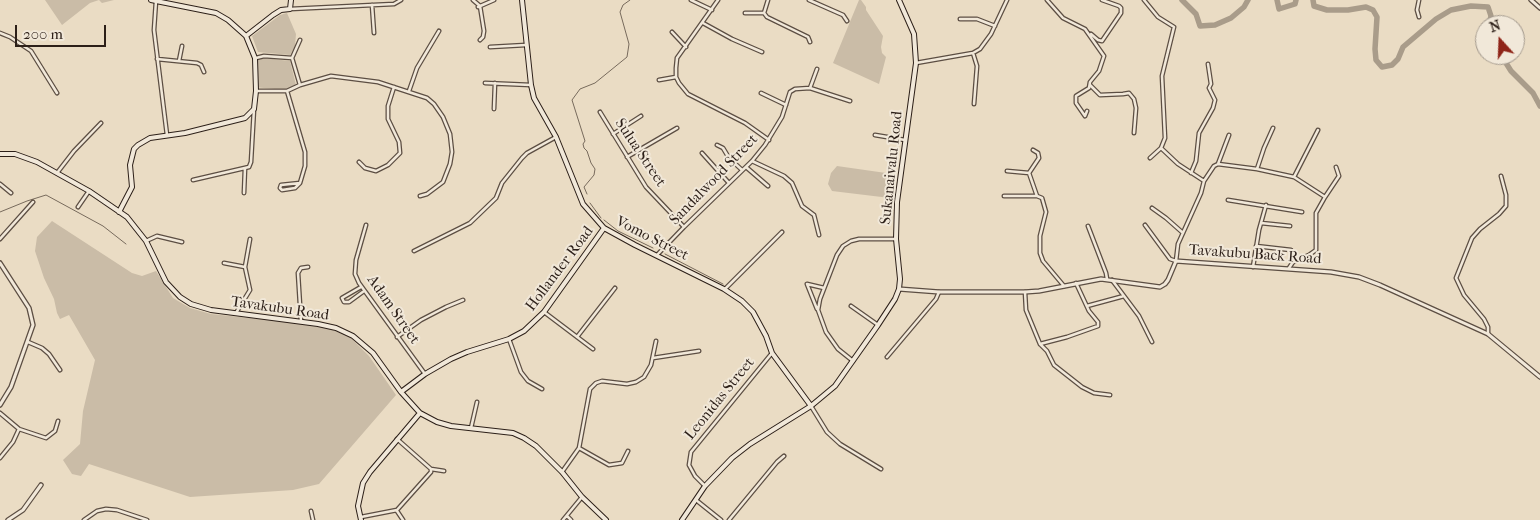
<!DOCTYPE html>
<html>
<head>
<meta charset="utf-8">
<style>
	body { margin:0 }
	#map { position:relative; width:1540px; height:520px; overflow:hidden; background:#eadcc4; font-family:"IM FELL French Canon",serif }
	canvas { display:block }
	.north { position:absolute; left:1475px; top:15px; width:50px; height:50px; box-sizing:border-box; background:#f1e8d9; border:1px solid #a2988c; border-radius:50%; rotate:340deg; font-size:14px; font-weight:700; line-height:20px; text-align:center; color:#2c1f18 }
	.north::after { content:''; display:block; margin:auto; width:18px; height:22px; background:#8f2418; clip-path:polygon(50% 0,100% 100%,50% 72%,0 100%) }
	.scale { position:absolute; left:15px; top:25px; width:91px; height:22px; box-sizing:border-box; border:2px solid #2c1f18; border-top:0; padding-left:6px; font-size:15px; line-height:18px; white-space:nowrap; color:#2c1f18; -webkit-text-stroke:4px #f1e8d9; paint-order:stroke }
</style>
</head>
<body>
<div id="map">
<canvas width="1540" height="520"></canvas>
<div class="north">N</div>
<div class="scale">200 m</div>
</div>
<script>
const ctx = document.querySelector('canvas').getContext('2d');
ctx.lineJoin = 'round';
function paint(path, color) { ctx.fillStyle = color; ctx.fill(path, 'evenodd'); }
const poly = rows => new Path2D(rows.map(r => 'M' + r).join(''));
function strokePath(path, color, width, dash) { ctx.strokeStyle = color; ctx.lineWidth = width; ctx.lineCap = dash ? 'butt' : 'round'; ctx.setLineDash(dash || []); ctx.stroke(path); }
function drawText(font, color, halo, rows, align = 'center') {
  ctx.font = font + ' "IM FELL French Canon",serif'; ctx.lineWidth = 4; ctx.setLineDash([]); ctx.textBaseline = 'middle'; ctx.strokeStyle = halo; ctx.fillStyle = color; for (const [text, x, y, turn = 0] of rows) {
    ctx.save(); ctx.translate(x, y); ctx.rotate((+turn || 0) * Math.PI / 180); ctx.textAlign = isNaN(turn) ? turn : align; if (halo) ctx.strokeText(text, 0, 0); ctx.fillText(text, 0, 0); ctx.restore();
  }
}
const green = poly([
	[45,0,114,0,102,3,99,0,90,3,62,25],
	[859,0,861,0,866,7,866,10,883,36,881,47,882,53,886,57,879,84,833,63],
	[287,13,296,34,295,46,290,55,258,52,252,36,280,15],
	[264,58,290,61,296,85,286,90,253,87,255,61],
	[837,166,893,174,890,198,832,191,828,184,831,173],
	[52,221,132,273,142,276,156,271,173,298,190,308,211,314,318,325,336,331,352,339,369,356,396,395,319,484,293,490,190,497,89,464,81,476,72,474,63,460,80,444,83,411,95,360,69,315,60,319,57,313,54,299,44,278,35,251,37,237]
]);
const stream = poly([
	[587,194,584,187,594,175,595,169,591,163,587,151,584,148,583,144,585,141,572,100,580,89,595,83,627,57,629,44,620,12,623,5,630,0],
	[590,203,601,218],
	[0,212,27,201,46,195,103,226,126,244],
	[604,220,618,231,653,248],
	[665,254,723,284]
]);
const river = poly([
	[1182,0,1196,14,1200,26,1215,25,1231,18,1244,7,1248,0],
	[1277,0,1279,9,1295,4,1296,0],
	[1313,0,1314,6,1327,10,1348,10,1366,7,1373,10,1377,17,1375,49,1376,60,1382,67,1392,65,1398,59,1403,47,1436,19,1451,10,1471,6,1488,7,1491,16,1489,25],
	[1501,55,1511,71,1533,93,1540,106]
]);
const minor = poly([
	[473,0,480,6,484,31,483,37,480,40],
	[691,0,712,10],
	[718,0,677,58,676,68,676,77,679,83,688,94,745,123,769,140],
	[768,0,764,13,767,17,808,37,810,42],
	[809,0,843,15,847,21],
	[1047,0,1063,18,1085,29,1104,56,1099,71,1090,82,1089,88,1076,96,1076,103,1085,116,1087,111],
	[1144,0,1158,17,1174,27,1162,76,1165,138,1161,148],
	[1419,0,1417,10,1419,17],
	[156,1,154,30,167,135],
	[372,5,374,33],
	[478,7,494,0],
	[290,9,394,4,401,0],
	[745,13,764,13],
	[960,19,977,19,995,26],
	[703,23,732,39,762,52],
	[672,32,686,47],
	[0,33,10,37,31,51,57,93],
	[1091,34,1098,40,1102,41,1121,13,1121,8,1119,6,1102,0],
	[490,47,526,45],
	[973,53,977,66,974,104],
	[256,58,264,56,292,58],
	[292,58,300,85],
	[292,58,300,40],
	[157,59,197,63,201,65,204,72],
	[179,61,182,46],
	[916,63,973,53,980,49,991,34,1007,0],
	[659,80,676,77],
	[485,83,531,85],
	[1090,85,1100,95,1123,94,1129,93,1134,99,1136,108,1134,133],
	[810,88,817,69],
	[256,91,287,91,300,85,331,76,378,82,427,98,434,104,443,117,450,134,452,152,450,164,443,182,427,194,420,196],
	[287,91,305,152,305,166,300,183,295,188,282,190,280,188,281,185,300,183],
	[409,91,417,68,439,31],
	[761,93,786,105],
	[494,109,495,83],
	[600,112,646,187,684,227],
	[613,134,641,116],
	[875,135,905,140],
	[717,145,723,148,729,158,742,170],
	[1033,150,1038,153,1039,158,1029,173,1037,196],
	[702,153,729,183],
	[627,157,677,128],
	[1150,158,1161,148,1178,164,1204,181],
	[752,161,784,176,792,183,802,206,814,215,819,235],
	[359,162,365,168,376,171,388,165,400,153,399,142,388,119,388,106,394,87],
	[1218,164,1257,169,1264,148,1273,128],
	[746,167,768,186],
	[1257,169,1294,177,1325,197,1316,213,1316,250,1309,255,1293,262,1289,268],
	[1007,171,1029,173],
	[57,173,74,151,101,123],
	[1191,173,1196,161,1199,133,1213,108,1215,100,1209,88,1211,84,1208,64],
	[1294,177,1318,130],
	[193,180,249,167,251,162,254,109],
	[0,184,11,193],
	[244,193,245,168],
	[1004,196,1037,196,1042,198,1046,212,1040,236,1040,253,1043,261,1064,286],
	[1325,197,1339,176,1336,167],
	[1228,200,1302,212],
	[78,207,89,191],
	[1152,208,1166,218,1183,233],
	[1261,223,1290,226],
	[366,225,356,260,355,274,359,283,425,374],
	[1145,225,1170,259,1176,261,1178,244,1201,193,1204,181,1214,166,1218,164,1229,135],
	[1088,226,1106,273,1107,279],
	[0,239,33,202],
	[146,241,157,236,182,242],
	[1256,246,1291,250],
	[414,251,470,223,496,198,502,183,522,158,527,153,556,137],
	[657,255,684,227,752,161,765,145,782,117,790,92,795,89,810,88,850,101],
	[224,263,245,267],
	[1253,267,1259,230,1266,205],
	[1112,280,1139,316,1152,342],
	[361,287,342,298,344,302,349,302,364,291],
	[725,289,782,232],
	[1025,292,1026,310,1040,344,1047,351,1054,365,1082,387,1094,393,1110,395],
	[851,306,878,325],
	[1087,306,1124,296],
	[817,309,807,284,824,288],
	[544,312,593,349],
	[236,313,250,290,245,267,250,239],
	[301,321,298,273,301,268,308,267],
	[1488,334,1488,327,1484,319,1464,295,1456,278,1472,238,1480,229,1499,214,1506,206,1506,195,1501,176],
	[397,337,421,320,446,307,463,300],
	[577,337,615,288],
	[509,339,521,372,528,381,542,389],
	[28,342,42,348,49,354,60,370],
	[1040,344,1067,337,1098,326,1098,322,1089,311,1076,283],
	[887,357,936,299,939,292],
	[653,358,699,351],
	[853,361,838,349,826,332,818,310,820,299,837,255,843,246,851,241,859,239,896,239],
	[811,406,827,432,840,444,881,469],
	[0,413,19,429,46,438,55,431,58,421],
	[471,428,477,402],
	[579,448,609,465,622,463,628,451],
	[0,458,13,442,19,429],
	[431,469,444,471],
	[562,472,579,448,590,389,596,383,602,381,627,384,636,382,644,377,651,365,656,341],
	[705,486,695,476,689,465,691,452,772,353],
	[696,500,721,520],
	[311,511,313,520],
	[397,511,403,520],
	[567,516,571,520],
	[361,517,397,510,431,472,431,469,397,439],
	[84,520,97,511,106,509,117,510,147,520],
	[563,520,582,497],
	[729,520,777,462,784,456]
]);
const tertiary = poly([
	[1531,0,1540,8],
	[0,263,29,308,33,325,11,387,0,405],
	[899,289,939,292,1025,292,1039,291,1101,279,1160,287,1165,284,1168,280,1176,261,1331,272,1359,277,1380,285,1488,334,1540,377],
	[8,520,23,510,41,485]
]);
const secondary = poly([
	[522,0,531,85,534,98,556,137,583,204,604,228,635,245,724,289,742,301,753,312,766,336,772,353,811,406],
	[246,36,273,15,281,10,290,9,291,0],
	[0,154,15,154,37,162,89,191,127,217,146,241,166,282,180,297,191,304,211,310,318,324,336,328,353,336,373,353,401,392,420,413,437,422,451,426,513,433,524,438,536,446,562,472,582,497,606,520],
	[119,212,132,187,130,165,134,149,138,145,150,138,185,133,245,118,254,109,256,91,255,58,246,36,228,20,216,13,151,0],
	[401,392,425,374,451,359,467,352,509,339,524,331,544,312,604,228],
	[361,520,358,506,363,483,370,472,420,413],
	[682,520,705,486,732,458,750,444,811,406,835,386,878,325,895,299,899,289,900,279,896,239,897,202,916,63,914,34,899,0]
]);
const streetNames = [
	["Sulua Street",640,153,56],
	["Sukanaivalu Road",892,168,-84],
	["Sandalwood Street",714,180,-46],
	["Vomo Street",652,239,27],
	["Tavakubu Back Road",1255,255,4],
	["Hollander Road",560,269,-53],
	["Tavakubu Road",280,309,8],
	["Adam Street",393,310,55],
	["Leonidas Street",720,399,-51]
];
paint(green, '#cabca7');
strokePath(stream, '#776a5c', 1);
strokePath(river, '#a99c8a', 5.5);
strokePath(minor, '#5c4e43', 5);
strokePath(tertiary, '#5c4e43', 5.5);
strokePath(secondary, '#2c1f18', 6);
strokePath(minor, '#f1e8d9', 2.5);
strokePath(tertiary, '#f1e8d9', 3);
strokePath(secondary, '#f1e8d9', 4);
drawText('15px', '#2c1f18', '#f1e8d9', streetNames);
</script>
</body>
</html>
